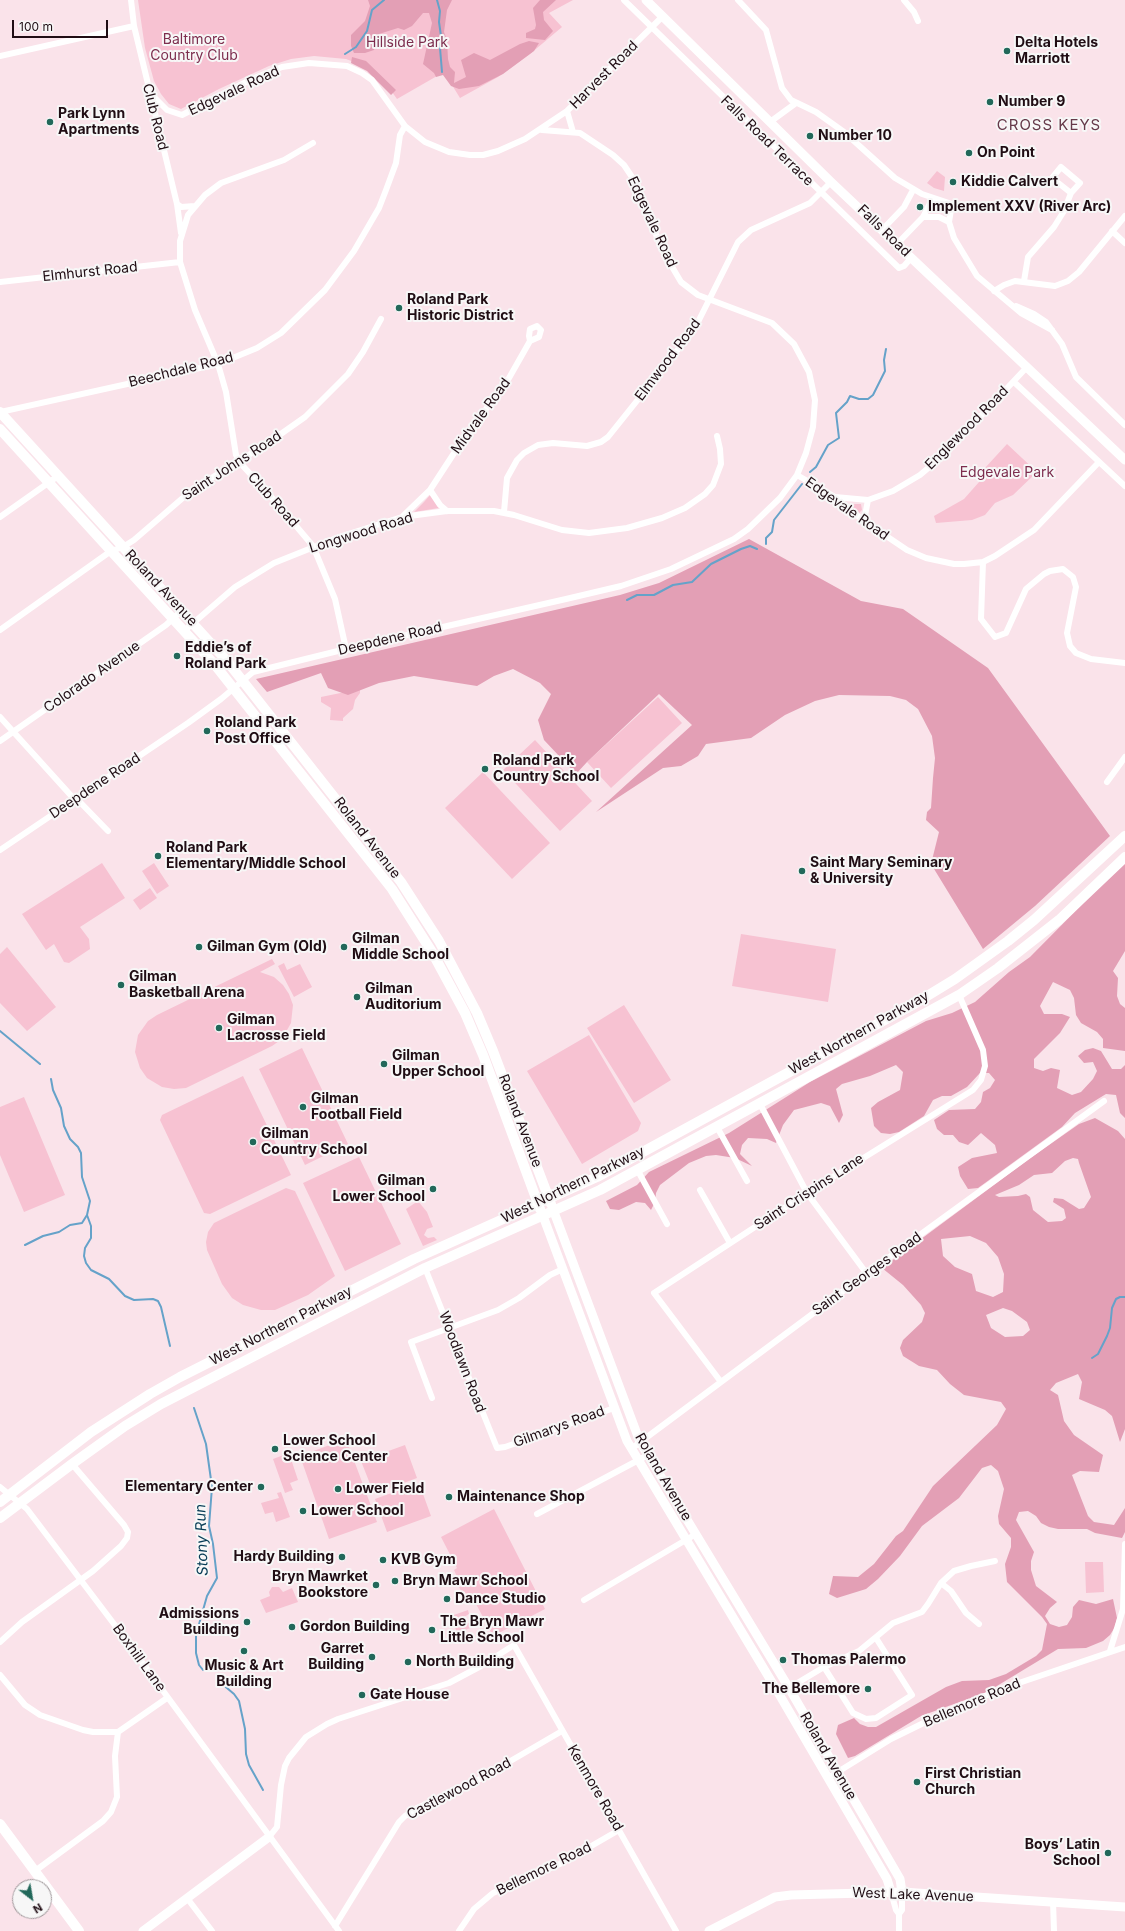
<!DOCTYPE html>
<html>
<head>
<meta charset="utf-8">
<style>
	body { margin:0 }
	#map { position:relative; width:1125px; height:1931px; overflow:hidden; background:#fae3ea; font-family:Inter,sans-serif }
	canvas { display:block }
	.north { position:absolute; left:12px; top:1879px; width:40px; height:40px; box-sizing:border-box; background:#f7f7f7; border:1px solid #a1999c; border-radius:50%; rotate:149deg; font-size:11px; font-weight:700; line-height:16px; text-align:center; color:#200d14 }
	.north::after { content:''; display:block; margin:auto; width:14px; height:18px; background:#22685a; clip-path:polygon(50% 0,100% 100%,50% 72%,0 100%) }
	.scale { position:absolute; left:12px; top:20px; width:96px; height:18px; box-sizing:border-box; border:2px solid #200d14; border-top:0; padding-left:5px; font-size:12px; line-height:14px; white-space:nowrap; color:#200d14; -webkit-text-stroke:3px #f7f7f7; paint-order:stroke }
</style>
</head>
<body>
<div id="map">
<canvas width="1125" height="1931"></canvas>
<div class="north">N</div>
<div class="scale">100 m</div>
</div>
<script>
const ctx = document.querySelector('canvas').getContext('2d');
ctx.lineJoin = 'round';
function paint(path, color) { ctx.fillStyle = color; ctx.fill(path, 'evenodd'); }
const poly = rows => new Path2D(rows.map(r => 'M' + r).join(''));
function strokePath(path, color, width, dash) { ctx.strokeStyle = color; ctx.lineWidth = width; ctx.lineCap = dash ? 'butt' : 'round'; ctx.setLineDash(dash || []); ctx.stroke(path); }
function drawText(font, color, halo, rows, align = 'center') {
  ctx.font = font + ' Inter,sans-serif'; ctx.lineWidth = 4; ctx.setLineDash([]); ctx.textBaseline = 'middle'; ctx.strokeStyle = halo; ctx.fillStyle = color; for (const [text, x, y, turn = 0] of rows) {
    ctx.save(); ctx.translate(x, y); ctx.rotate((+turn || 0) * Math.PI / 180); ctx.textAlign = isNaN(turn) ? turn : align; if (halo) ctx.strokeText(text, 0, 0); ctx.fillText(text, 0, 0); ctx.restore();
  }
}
const green = poly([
	[138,0,573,0,549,13,562,27,530,54,498,77,460,98,444,72,397,99,392,92,362,65,346,59,314,56,291,59,269,66,219,89,181,109,169,104,161,94,154,81,145,48],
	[937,171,945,177,944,191,934,188,927,183],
	[1007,444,1037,472,1013,495,995,503,985,515,972,520,936,523,934,516,964,499,987,473,984,469],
	[431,494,439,508,414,512,424,502],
	[848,504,861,504,862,510,859,513],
	[360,689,360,693,355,700,353,709,343,718,343,721,330,720,331,708,321,702,321,697],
	[658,697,682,723,611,788,587,762],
	[535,740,592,801,560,831,503,770],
	[483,772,550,843,512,879,445,808],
	[102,863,125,898,80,927,89,939,90,949,69,963,64,962,54,944,46,950,22,914],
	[154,863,169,886,157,894,142,871],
	[150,888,157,898,140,910,133,900],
	[741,934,836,949,828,1002,732,986],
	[7,947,56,1007,27,1031,0,1003,0,954],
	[272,959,275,964,260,972,274,977,283,985,289,994,293,1005,291,1023,282,1039,272,1046,186,1088,174,1089,162,1087,147,1078,140,1068,135,1052,138,1035,148,1021,157,1015],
	[284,963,287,970,300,964,312,987,294,997,278,966],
	[624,1005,671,1080,634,1103,587,1028],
	[589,1035,641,1123,638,1131,582,1164,527,1071],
	[302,1048,348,1144,305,1165,259,1069],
	[243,1076,291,1175,210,1214,204,1213,160,1120,162,1115],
	[24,1097,65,1195,24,1212,0,1155,0,1107],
	[359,1157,401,1244,345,1271,303,1183],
	[286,1188,295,1191,335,1276,308,1295,275,1310,261,1310,243,1305,232,1298,222,1284,207,1250,206,1242,208,1232,214,1223],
	[418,1201,427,1212,433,1227,427,1229,424,1235,428,1238,434,1237,437,1240,423,1246,406,1209],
	[346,1439,377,1522,329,1539,300,1456],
	[405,1445,417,1478,374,1494,361,1461],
	[289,1453,298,1480,290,1483,293,1490,285,1493,273,1459],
	[419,1483,431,1516,387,1532,375,1499],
	[281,1492,290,1517,276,1522,273,1512,265,1514,261,1503,279,1498,277,1493],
	[494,1509,545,1609,493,1636,475,1602,472,1604,469,1597,465,1599,456,1581,458,1579,454,1570,457,1568,441,1537],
	[1085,1562,1103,1562,1104,1592,1086,1593],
	[272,1587,279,1587,283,1592,292,1588,298,1602,266,1613,260,1600,270,1596,269,1592],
	[468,1610,469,1614,464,1617,466,1624,480,1619,481,1624,457,1633,451,1616]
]);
const forest = poly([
	[368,0,452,0,447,10,444,32,447,40,448,59,450,67,455,72,454,83,466,77,461,60,474,53,490,60,520,44,529,41,539,43,534,51,503,74,479,86,459,89,451,86,443,75,436,77,434,73,423,64,432,23,429,13,423,13,412,26,404,30,398,28,379,34,374,50,365,53,354,53,351,46,351,35,365,21,370,6],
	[540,0,556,0,543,12,544,20,553,31,545,40,526,38,526,33,535,29,536,25,533,8],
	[352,57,366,61,396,90,391,95,367,71,351,63],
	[749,539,861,601,903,609,988,668,1110,836,1035,906,983,949,931,864,939,832,926,820,927,812,931,808,933,778,935,758,932,736,918,709,906,700,890,696,839,695,815,701,785,715,751,738,706,744,698,756,681,766,663,768,596,812,692,725,659,694,587,762,576,774,544,740,538,720,551,694,540,683,513,669,494,676,477,686,414,676,379,683,348,695,328,688,321,673,267,692,256,679,620,595,659,583],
	[1125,861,1125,951,1113,971,1118,978,1117,996,1120,1004,1125,1008,1125,1051,1103,1048,1103,1039,1097,1032,1081,1023,1076,1015,1074,998,1070,990,1053,982,1040,1006,1044,1014,1062,1014,1070,1017,1060,1033,1034,1059,1034,1068,1043,1071,1051,1068,1060,1070,1057,1088,1072,1095,1081,1092,1093,1079,1097,1071,1093,1062,1084,1063,1078,1056,1085,1050,1093,1048,1101,1051,1112,1069,1121,1069,1125,1065,1125,1118,1120,1113,1116,1095,1106,1094,1075,1113,1062,1127,985,1183,978,1188,968,1189,960,1176,958,1167,972,1158,997,1153,995,1145,981,1133,968,1145,959,1142,953,1135,944,1135,937,1129,934,1120,949,1110,975,1109,981,1102,983,1092,990,1088,995,1080,989,1073,980,1073,967,1087,951,1096,942,1096,933,1100,924,1116,899,1132,890,1134,881,1133,874,1126,871,1108,878,1102,900,1090,903,1072,896,1065,870,1076,842,1084,836,1089,843,1115,839,1123,830,1106,821,1103,794,1110,783,1125,776,1143,767,1139,748,1138,742,1145,740,1154,752,1166,735,1158,716,1155,706,1156,689,1163,660,1185,656,1193,655,1202,651,1210,645,1203,636,1202,619,1210,610,1209,606,1201,637,1185,649,1172,729,1133,810,1082,926,1021,952,1013,975,1002,1009,972,1030,957],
	[1095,1118,1118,1131,1125,1139,1125,1429,1120,1442,1112,1416,1105,1410,1079,1399,1082,1382,1078,1374,1056,1383,1050,1390,1058,1395,1064,1421,1074,1435,1103,1455,1099,1472,1080,1471,1072,1475,1088,1516,1094,1522,1114,1525,1125,1508,1125,1532,1122,1538,1095,1533,1087,1529,1058,1529,1049,1527,1041,1523,1036,1516,1028,1511,1019,1512,1016,1520,1034,1552,1031,1561,1031,1570,1036,1586,1057,1602,1050,1608,1045,1616,1050,1624,1059,1627,1067,1625,1072,1617,1073,1607,1079,1600,1096,1604,1113,1599,1117,1618,1115,1627,1110,1635,1103,1641,1086,1648,1058,1649,987,1692,921,1716,855,1756,848,1758,836,1734,838,1725,854,1718,860,1724,868,1727,876,1727,946,1687,962,1681,989,1680,1006,1674,1036,1656,1042,1650,1047,1624,1042,1617,1007,1582,1005,1564,1011,1547,1011,1538,999,1524,998,1516,1004,1489,998,1471,991,1465,982,1468,959,1498,922,1526,900,1556,878,1579,866,1589,837,1598,829,1594,833,1576,858,1577,874,1564,896,1536,903,1531,933,1486,997,1425,1006,1409,1001,1402,964,1395,950,1384,937,1370,919,1366,903,1356,900,1348,903,1340,922,1322,925,1313,921,1305,903,1285,882,1268,1029,1159,1079,1124],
	[1073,1158,1078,1159,1079,1163,1091,1197,1084,1208,1079,1209,1063,1199,1054,1198,1053,1202,1064,1209,1066,1218,1062,1221,1048,1222,1033,1210,1030,1197,1026,1194,1018,1196,999,1197,995,1195,1019,1185,1034,1175,1052,1173,1065,1161],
	[970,1236,986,1243,998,1257,1004,1274,1003,1292,993,1297,976,1291,972,1274,955,1267,943,1256,941,1239],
	[1003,1308,1012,1311,1027,1322,1030,1330,1023,1336,1005,1337,991,1328,986,1315]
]);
const stream = poly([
	[437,0,440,11,439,22,441,36,440,48,442,72],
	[345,54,356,47,367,31,372,10,384,0],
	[810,472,816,467,828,445,839,438,836,413,847,402,850,396,859,399,868,399,873,395,885,371,884,360,886,349],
	[766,544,766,538,772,532,774,520,802,484],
	[627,600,637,595,654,595,673,585,692,582,711,564,741,549,750,546,757,549],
	[0,1031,40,1064],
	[51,1079,53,1090,61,1108,64,1126,70,1139,78,1147,81,1153,82,1177,90,1201,87,1215,91,1226,91,1238,85,1248,84,1256,86,1263,91,1270,109,1279,125,1296,134,1300,153,1299,158,1301,161,1307,170,1346],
	[25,1245,43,1236,59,1232,70,1225,82,1223,87,1215],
	[1092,1358,1098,1354,1107,1336,1110,1328,1112,1308,1116,1299,1120,1297,1125,1297],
	[194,1408,206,1444,212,1487,209,1526,213,1544,217,1578,207,1596,196,1635,196,1653,199,1665,203,1670],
	[221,1683,234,1694,239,1701,245,1729,246,1754,249,1765,263,1790]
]);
const street = poly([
	[131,0,134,26,177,204,181,233],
	[624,0,899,268,904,266,911,258],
	[738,0,766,30,782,88,791,100,816,112,844,132,895,178,922,194,952,204,949,222,954,238,977,276,1021,313,1052,330],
	[904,0,914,12,918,21],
	[0,56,134,26],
	[149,92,167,110,182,115,252,79,282,67,309,63,347,66,362,73,372,80,405,126,425,142,449,152,470,155,483,155,498,151,525,139,567,111,662,17],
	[567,111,573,132],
	[770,122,796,103],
	[313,143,284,160,221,183,205,195,188,215,180,241,180,262,195,310,218,364,226,392,236,455,243,466,275,501,313,546,335,599,346,649],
	[177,204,181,207,195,206],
	[923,217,939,217,949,222],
	[882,230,904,207,913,190],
	[1112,231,1125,243],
	[897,244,923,217,932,199],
	[1024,281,1028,257,1054,227,1064,211,1071,193,1080,183,1061,167,1052,178,1071,193],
	[0,282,180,262],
	[994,291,1004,285,1015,281,1055,286,1068,281,1079,272,1125,216],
	[1016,306,1034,314,1046,322,1062,344,1076,377,1125,425],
	[1014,382,1125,486],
	[0,412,218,364,257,348,281,333,325,290,354,251,379,208,386,190,396,163,400,135,405,126],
	[797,475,835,497,864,521,907,550,926,558,954,564,964,564,983,562,995,556,1034,530,1099,462],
	[430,490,440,505,447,511],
	[835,497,868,500,893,491,920,475,947,452,1027,367],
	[504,512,507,478,517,460,524,453,538,445,553,443,587,446,601,442,608,437,684,342,698,322,738,242,751,230,810,203,831,182],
	[0,517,58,476],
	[402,517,430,490,458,447,509,378,530,341,539,337,541,330,537,326,530,329,529,336,530,341],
	[864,521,868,500],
	[983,562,981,619,995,637,1006,633,1026,589,1044,574,1050,571,1063,569,1073,577,1076,587,1067,633,1070,646,1076,653,1091,659,1125,663],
	[0,630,111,551,123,547,134,540,192,490,268,443,305,417,348,374,363,352,381,319],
	[184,631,235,587,274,563,339,537,402,517,447,511,494,511,514,515,562,530,589,533,627,528,662,518,685,508,705,494,713,485,721,464,720,449,717,436],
	[0,717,75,800],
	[0,741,166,625,181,611],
	[1107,782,1125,757],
	[77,799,108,831],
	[0,850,188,723,221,699,253,672,346,649,566,599,621,586,671,569,734,539,748,529,780,498,797,475,806,453,813,427,815,400,809,372,794,344,772,323,698,295,681,282,661,248,638,186,624,165,613,155,580,133,542,130],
	[760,1104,807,1193,867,1274],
	[717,1127,747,1181],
	[638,1171,667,1224],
	[700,1190,730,1243],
	[425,1268,497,1448,505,1447,614,1408],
	[721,1382,654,1293,807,1193,973,1090,981,1080,985,1066,983,1050,959,995],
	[432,1398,411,1342,498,1310,519,1298,550,1275,563,1269],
	[631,1449,862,1277,1104,1101],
	[0,1487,27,1509,117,1628,339,1931],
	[537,1514,648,1455],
	[941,1583,951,1591,966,1613,979,1624],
	[584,1600,696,1534],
	[0,1642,22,1622,93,1571,121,1546,127,1538,128,1532,124,1525,72,1464],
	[1110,1651,1123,1609,1125,1544],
	[824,1667,853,1713,866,1719,876,1718,912,1695,876,1638],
	[0,1675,25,1705,40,1715,83,1730,93,1732,118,1732],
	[779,1694,824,1667,859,1651,893,1623,922,1612,928,1604,941,1583,954,1571,971,1566,995,1561],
	[118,1732,167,1698],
	[828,1778,891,1739,948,1711,1007,1687,1125,1647],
	[269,1837,277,1827,281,1785,285,1766,289,1758,306,1737,327,1724,338,1719,449,1683,481,1666,514,1645,676,1931],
	[35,1871,103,1821,111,1812,117,1797,115,1756,118,1732],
	[891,1892,896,1910,899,1914,899,1931],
	[187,1898,212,1931],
	[1053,1901,1054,1931],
	[899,1914,902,1910,902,1892],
	[335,1926,399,1822,405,1816,417,1808,471,1784,562,1731],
	[459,1931,474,1909,493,1893,562,1863,619,1830]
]);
const secondary = poly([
	[646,0,831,182,1125,460],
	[554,1212,640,1442,789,1688,900,1879,902,1892],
	[543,1216,627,1441,779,1694,887,1879,891,1892],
	[143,1931,269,1837],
	[709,1931,775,1897,791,1895,902,1892,1125,1907]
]);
const primary = poly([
	[0,412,227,661,401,882,439,941,477,1013,493,1051,551,1204],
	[0,429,215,665,392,889,432,952,465,1013,483,1055,540,1209],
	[0,1502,91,1432,150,1394,180,1377,414,1259,597,1177,914,1004,955,979,1008,941,1034,920,1125,836],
	[0,1518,72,1464,125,1426,161,1404,425,1268,600,1190,959,995,998,968,1059,920,1125,857],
	[0,1824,79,1931]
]);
const markers = [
	[1007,51,4,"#22685a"],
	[990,102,4,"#22685a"],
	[50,122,4,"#22685a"],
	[810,136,4,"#22685a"],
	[969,153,4,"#22685a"],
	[953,182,4,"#22685a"],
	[920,207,4,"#22685a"],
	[399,308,4,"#22685a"],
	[177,656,4,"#22685a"],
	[207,731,4,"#22685a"],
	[485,769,4,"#22685a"],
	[158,856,4,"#22685a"],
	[802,871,4,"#22685a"],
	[199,947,4,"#22685a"],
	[344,947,4,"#22685a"],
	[121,985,4,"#22685a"],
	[357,997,4,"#22685a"],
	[219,1028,4,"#22685a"],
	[384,1064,4,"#22685a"],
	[303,1107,4,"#22685a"],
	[253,1142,4,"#22685a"],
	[433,1189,4,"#22685a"],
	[275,1449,4,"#22685a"],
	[261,1487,4,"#22685a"],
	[338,1489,4,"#22685a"],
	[449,1497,4,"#22685a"],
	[303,1511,4,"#22685a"],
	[342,1557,4,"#22685a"],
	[383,1560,4,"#22685a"],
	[395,1581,4,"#22685a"],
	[376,1585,4,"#22685a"],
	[447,1599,4,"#22685a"],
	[247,1622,4,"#22685a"],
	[292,1627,4,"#22685a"],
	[432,1630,4,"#22685a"],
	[244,1651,4,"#22685a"],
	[372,1657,4,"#22685a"],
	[783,1660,4,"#22685a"],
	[408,1662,4,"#22685a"],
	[868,1689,4,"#22685a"],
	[362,1695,4,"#22685a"],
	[917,1782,4,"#22685a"],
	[1108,1853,4,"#22685a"]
];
const parkNames = [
	["Baltimore",194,40],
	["Country Club",194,56],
	["Hillside Park",407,43],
	["Edgevale Park",1007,473]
];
const poiNames = [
	["Delta Hotels",1015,43],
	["Marriott",1015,59],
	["Number 9",998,102],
	["Park Lynn",58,114],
	["Apartments",58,130],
	["Number 10",818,136],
	["On Point",977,153],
	["Kiddie Calvert",961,182],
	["Implement XXV (River Arc)",928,207],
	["Roland Park",407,300],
	["Historic District",407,316],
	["Eddie’s of",185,648],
	["Roland Park",185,664],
	["Roland Park",215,723],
	["Post Office",215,739],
	["Roland Park",493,761],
	["Country School",493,777],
	["Roland Park",166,848],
	["Elementary/Middle School",166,864],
	["Saint Mary Seminary",810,863],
	["& University",810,879],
	["Gilman",352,939],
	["Middle School",352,955],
	["Gilman Gym (Old)",207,947],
	["Gilman",129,977],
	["Basketball Arena",129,993],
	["Gilman",365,989],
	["Auditorium",365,1005],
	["Gilman",227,1020],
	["Lacrosse Field",227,1036],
	["Gilman",392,1056],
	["Upper School",392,1072],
	["Gilman",311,1099],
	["Football Field",311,1115],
	["Gilman",261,1134],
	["Country School",261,1150],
	["Gilman",425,1181,"right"],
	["Lower School",425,1197,"right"],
	["Lower School",283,1441],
	["Science Center",283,1457],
	["Elementary Center",253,1487,"right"],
	["Lower Field",346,1489],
	["Maintenance Shop",457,1497],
	["Lower School",311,1511],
	["Hardy Building",334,1557,"right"],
	["KVB Gym",391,1560],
	["Bryn Mawrket",368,1577,"right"],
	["Bookstore",368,1593,"right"],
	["Bryn Mawr School",403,1581],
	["Dance Studio",455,1599],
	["Admissions",239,1614,"right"],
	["Building",239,1630,"right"],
	["The Bryn Mawr",440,1622],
	["Little School",440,1638],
	["Gordon Building",300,1627],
	["Garret",364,1649,"right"],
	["Building",364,1665,"right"],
	["Thomas Palermo",791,1660],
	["North Building",416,1662],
	["Music & Art",244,1666,"center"],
	["Building",244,1682,"center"],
	["The Bellemore",860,1689,"right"],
	["Gate House",370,1695],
	["First Christian",925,1774],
	["Church",925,1790],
	["Boys’ Latin",1100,1845,"right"],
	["School",1100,1861,"right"]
];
const streetNames = [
	["Harvest Road",604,75,-45],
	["Edgevale Road",234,91,-25],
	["Club Road",155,117,76],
	["Falls Road Terrace",767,141,44],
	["Edgevale Road",652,222,65],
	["Falls Road",884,231,44],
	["Elmhurst Road",90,272,-6],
	["Elmwood Road",668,360,-53],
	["Beechdale Road",181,370,-14],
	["Midvale Road",481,416,-54],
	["Englewood Road",967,428,-45],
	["Saint Johns Road",232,466,-33],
	["Club Road",273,500,48],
	["Edgevale Road",847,509,35],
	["Longwood Road",361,533,-17],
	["Roland Avenue",161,588,47],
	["Deepdene Road",390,639,-13],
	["Colorado Avenue",92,677,-35],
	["Deepdene Road",95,786,-34],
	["Roland Avenue",367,838,52],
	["West Northern Parkway",859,1033,-29],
	["Roland Avenue",520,1121,69],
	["West Northern Parkway",573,1185,-26],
	["Saint Crispins Lane",809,1192,-33],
	["Saint Georges Road",867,1274,-36],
	["West Northern Parkway",281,1326,-27],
	["Woodlawn Road",462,1362,69],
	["Gilmarys Road",559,1427,-20],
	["Roland Avenue",663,1477,60],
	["Boxhill Lane",139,1658,54],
	["Bellemore Road",972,1703,-23],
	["Roland Avenue",828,1756,60],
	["Kenmore Road",595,1788,60],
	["Castlewood Road",459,1789,-28],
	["Bellemore Road",544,1869,-26],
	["West Lake Avenue",913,1895,2]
];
const neighbourhoodNames = [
	["CROSS KEYS",1049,125]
];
const waterNames = [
	["Stony Run",202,1540,-92]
];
paint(green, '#f7c2d2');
paint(forest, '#e39fb5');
strokePath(stream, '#65a2c9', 2);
strokePath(street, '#fff', 6);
strokePath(secondary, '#fff', 9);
strokePath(primary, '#fff', 10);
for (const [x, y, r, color] of markers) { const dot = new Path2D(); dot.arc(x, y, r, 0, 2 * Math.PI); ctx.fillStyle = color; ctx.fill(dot); strokePath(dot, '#f7f7f7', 1.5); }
drawText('14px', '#7d2d4e', '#f7f7f7', parkNames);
drawText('bold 14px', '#200d14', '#f7f7f7', poiNames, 'left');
drawText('14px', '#200d14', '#f7f7f7', streetNames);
ctx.letterSpacing = '1px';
drawText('15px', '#663a4a', '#f7f7f7', neighbourhoodNames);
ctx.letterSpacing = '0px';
drawText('italic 15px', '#063b55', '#f7f7f7', waterNames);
</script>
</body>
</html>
